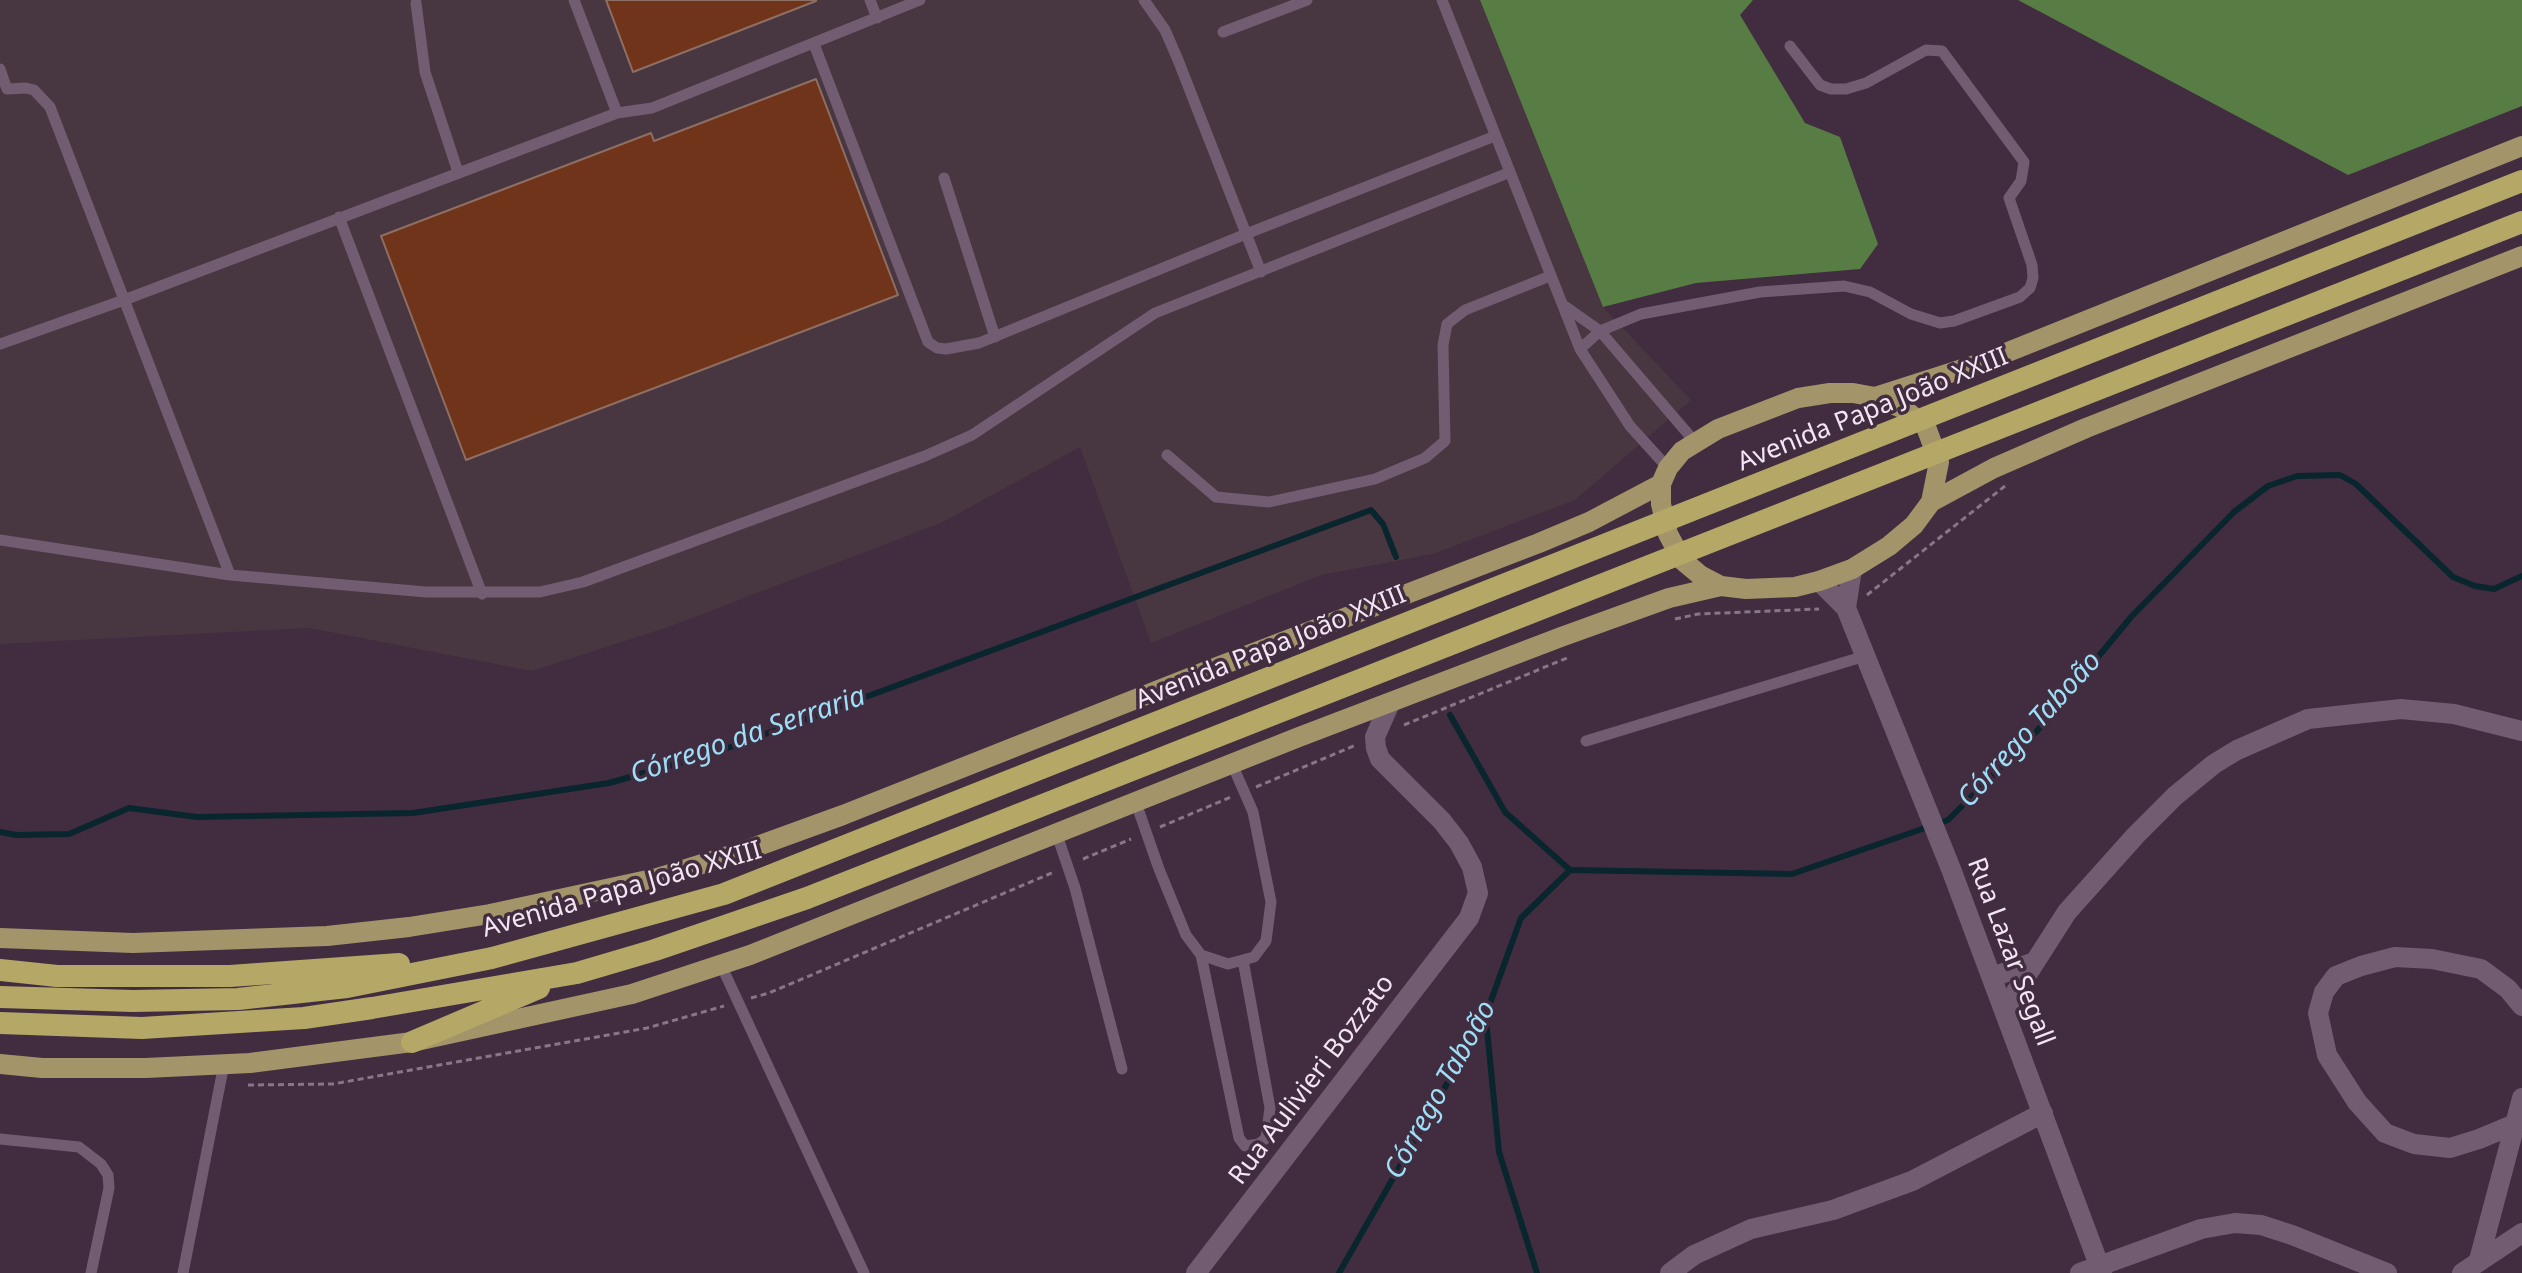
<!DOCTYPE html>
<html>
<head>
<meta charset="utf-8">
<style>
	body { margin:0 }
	canvas { display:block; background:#412c40 }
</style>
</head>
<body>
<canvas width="2522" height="1273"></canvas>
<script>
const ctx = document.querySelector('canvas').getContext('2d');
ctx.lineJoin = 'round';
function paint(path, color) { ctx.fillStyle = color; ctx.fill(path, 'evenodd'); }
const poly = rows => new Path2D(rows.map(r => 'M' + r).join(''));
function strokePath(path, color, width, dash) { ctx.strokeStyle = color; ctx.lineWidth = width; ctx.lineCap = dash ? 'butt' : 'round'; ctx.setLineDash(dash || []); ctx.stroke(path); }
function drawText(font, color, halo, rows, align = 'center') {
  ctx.font = font + ' "Noto Sans",sans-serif'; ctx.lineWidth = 7; ctx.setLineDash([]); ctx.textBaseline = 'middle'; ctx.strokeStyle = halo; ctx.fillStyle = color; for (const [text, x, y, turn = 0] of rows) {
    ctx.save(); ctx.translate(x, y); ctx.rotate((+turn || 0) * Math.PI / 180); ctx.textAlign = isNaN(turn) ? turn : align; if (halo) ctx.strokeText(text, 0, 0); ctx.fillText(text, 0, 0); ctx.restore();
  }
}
const industrial = poly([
	[0,0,1480,0,1603,307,1691,400,1575,500,1433,554,1321,575,1151,643,1080,447,941,523,668,627,532,671,309,628,0,644]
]);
const forest = poly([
	[1480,0,1753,0,1740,15,1805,123,1840,137,1878,244,1860,269,1696,283,1603,307],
	[2018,0,2522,0,2522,106,2348,175]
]);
const stream = poly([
	[1450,715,1505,812,1570,870],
	[0,832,16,835,69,834,129,808,197,817,413,813,609,783,717,752,1371,510,1383,524,1396,557],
	[1486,1019,1499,1152,1537,1273],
	[1339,1273,1485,1017,1521,918,1570,870,1792,874,1948,820,2037,731,2131,617,2234,512,2268,486,2297,476,2340,475,2356,484,2453,577,2475,586,2494,589,2522,576]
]);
const building = poly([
	[606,0,816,0,816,1,633,72,606,0],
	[816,79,898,295,466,460,381,236,651,133,654,141,816,79]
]);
const path = poly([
	[1867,595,2005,486],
	[1675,619,1698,614,1819,609],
	[1404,725,1567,658],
	[1256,787,1356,745],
	[1160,827,1231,797],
	[1083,859,1131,839],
	[751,998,769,993,1054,872],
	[248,1085,333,1084,647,1028,724,1006]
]);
const service = poly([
	[574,0,617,113],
	[870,0,877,18],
	[1144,0,1165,30,1178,60,1261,272],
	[1442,0,1580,349,1630,426,1668,468],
	[416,3,425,72,458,172],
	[1223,32,1307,0],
	[814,44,928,342,937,348,946,349,979,343,1246,234,1495,136],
	[0,69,7,89,26,88,34,90,50,107,230,575],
	[944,178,995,337],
	[339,217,482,594],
	[1563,305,1600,331,1695,442],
	[0,344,124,300,617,113,652,108,920,0],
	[1580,349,1600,331,1641,314,1760,292,1844,286,1870,292,1911,314,1940,323,1954,321,2020,297,2030,288,2033,278,2032,265,2009,198,2021,181,2024,162,1942,51,1926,50,1866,83,1846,89,1831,89,1820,85,1790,46],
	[1167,455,1216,497,1269,502,1375,479,1425,458,1445,441,1443,345,1447,324,1465,310,1550,276],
	[0,540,230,575,426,592,540,592,583,582,925,456,972,435,1155,313,1508,173],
	[1586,741,1865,656],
	[1136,803,1159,869,1186,935,1201,955,1228,964,1254,957,1266,941,1271,902,1253,812,1232,764],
	[1057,835,1075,888,1122,1069],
	[1201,955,1239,1138,1245,1146,1259,1144,1266,1138,1270,1108,1243,960],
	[721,965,864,1273],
	[0,1139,79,1147,101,1164,108,1175,109,1188,91,1273],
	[183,1273,224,1064]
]);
const minor = poly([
	[1992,977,2035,962],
	[2005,1009,2067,912,2136,835,2175,796,2214,764,2237,750,2308,719,2401,709,2454,714,2522,731],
	[2515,1124,2479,1139,2450,1148,2414,1144,2385,1133,2357,1102,2327,1055,2318,1013,2324,992,2336,976,2361,966,2395,957,2432,959,2481,969,2508,989,2522,1006],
	[2479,1260,2522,1098],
	[1196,1273,1469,918,1478,893,1472,867,1459,843,1442,821,1380,759,1376,748,1375,737,1390,703],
	[1670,1273,1694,1255,1751,1229,1833,1210,1912,1181,2043,1113],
	[2080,1273,2201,1229,2235,1223,2261,1225,2292,1235,2387,1273],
	[2462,1273,2522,1233]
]);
const tertiary = poly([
	[1819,581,1846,608,1951,869,2102,1273],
	[1846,608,1852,569]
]);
const primary = poly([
	[1830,393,1853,393,1875,397,1904,409,1926,427,1939,462,1931,502,1914,525,1889,546,1852,569,1819,581,1795,587,1746,589,1721,586,1700,575,1682,560,1668,534,1661,504,1661,484,1668,468,1682,451,1718,429,1798,398,1830,393],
	[1875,397,1978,364,2522,146],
	[1931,502,1994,468,2086,428,2522,256],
	[0,938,133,943,327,936,409,927,490,914,657,878,744,851,843,815,1204,672,1539,543,1589,522,1661,484],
	[0,1064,42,1068,146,1068,250,1063,412,1042,632,994,750,955,1299,737,1561,637,1669,598,1721,586]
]);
const trunk = poly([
	[0,970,57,976,230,976,399,964],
	[0,997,133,1001,238,999,347,987,492,958,724,894,2522,181],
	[0,1023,142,1028,304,1018,372,1008,577,973,655,950,807,898,2522,222],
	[412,1042,539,988]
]);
const streetNames = [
	["Avenida Papa João XXIII",1873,410,-22],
	["Avenida Papa João XXIII",1271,648,-22],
	["Avenida Papa João XXIII",622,890,-16],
	["Rua Lazar Segall",2010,952,69],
	["Rua Aulivieri Bozzato",1312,1080,-53]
];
const waterNames = [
	["Córrego Taboão",2030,730,-48],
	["Córrego da Serraria",748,736,-19],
	["Córrego Taboão",1441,1090,-61]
];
paint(industrial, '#483640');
paint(forest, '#577d44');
strokePath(stream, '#09252e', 6);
paint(building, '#70341a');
strokePath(building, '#8e6f63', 2);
strokePath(path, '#887687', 3, [6, 4]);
strokePath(service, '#725c72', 11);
strokePath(minor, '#725c72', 20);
strokePath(tertiary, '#725c72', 20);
strokePath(primary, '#a49469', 20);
strokePath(trunk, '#b5a766', 22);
drawText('26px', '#f3e5f2', '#412c40', streetNames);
drawText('italic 28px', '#9ddff7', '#412c40', waterNames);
</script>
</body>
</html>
